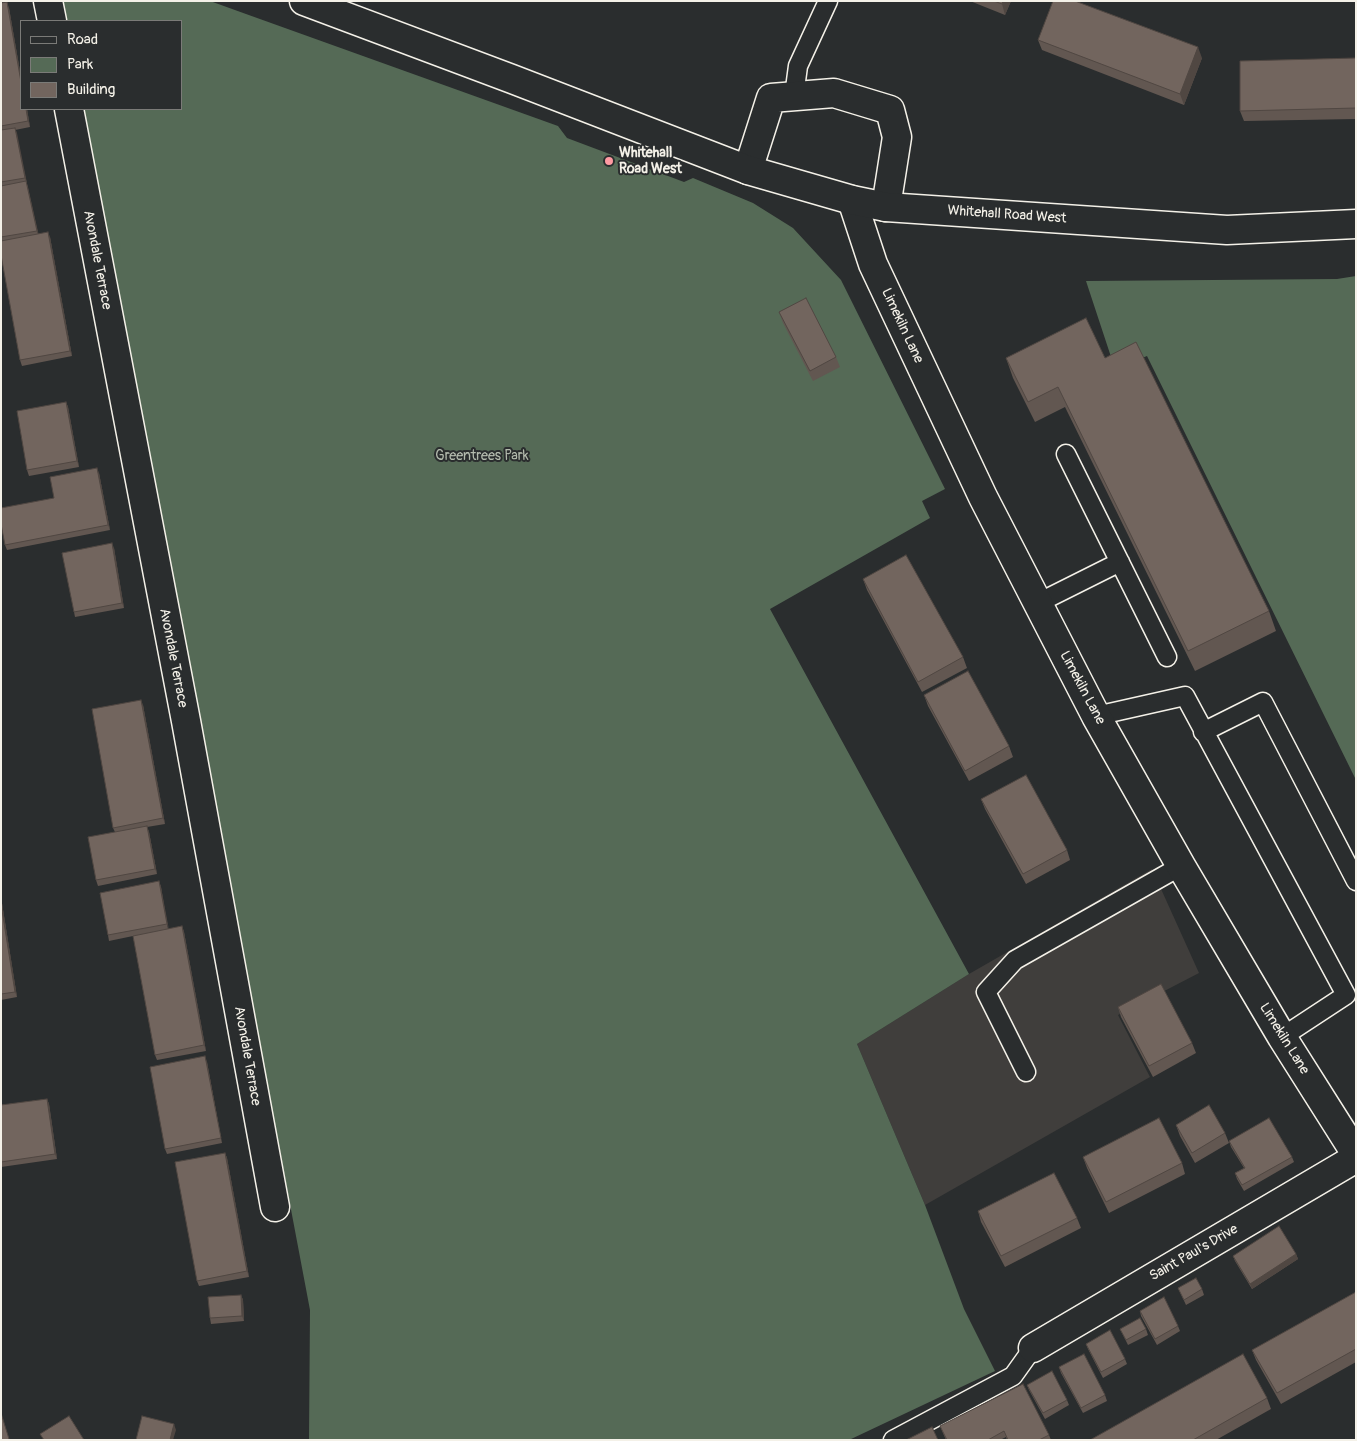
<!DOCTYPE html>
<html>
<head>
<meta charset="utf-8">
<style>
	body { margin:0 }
	#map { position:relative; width:1357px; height:1441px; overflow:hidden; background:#2a2d2e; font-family:Pangolin,sans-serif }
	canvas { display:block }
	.frame { position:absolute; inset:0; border:2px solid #f4f1e8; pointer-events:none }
	.legend { position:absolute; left:20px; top:20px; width:162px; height:90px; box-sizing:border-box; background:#2a2d2e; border:1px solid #7b7b78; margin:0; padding:6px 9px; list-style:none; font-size:15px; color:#f4f1e8 }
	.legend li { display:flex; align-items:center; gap:10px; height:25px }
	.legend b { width:25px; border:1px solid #7b7b78 }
</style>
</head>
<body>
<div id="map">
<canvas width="1357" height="1441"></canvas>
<div class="frame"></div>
<ul class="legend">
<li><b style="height:6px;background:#2a2d2e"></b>Road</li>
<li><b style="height:14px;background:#556a56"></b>Park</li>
<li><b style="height:14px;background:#72655e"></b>Building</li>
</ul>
</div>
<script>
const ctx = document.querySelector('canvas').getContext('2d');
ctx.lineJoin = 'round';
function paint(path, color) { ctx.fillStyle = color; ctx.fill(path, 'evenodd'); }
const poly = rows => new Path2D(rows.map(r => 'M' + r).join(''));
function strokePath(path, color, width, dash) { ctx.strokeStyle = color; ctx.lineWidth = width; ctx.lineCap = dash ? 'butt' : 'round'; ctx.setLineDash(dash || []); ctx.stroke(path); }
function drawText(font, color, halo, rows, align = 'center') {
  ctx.font = font + ' Pangolin,sans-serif'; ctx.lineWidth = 4; ctx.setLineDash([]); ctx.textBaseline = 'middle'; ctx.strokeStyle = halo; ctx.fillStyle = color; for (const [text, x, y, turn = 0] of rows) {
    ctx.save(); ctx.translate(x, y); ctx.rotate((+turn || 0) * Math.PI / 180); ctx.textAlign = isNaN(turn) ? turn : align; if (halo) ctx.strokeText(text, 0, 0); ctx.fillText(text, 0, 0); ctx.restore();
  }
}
const built = poly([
	[1152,869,1199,973,1118,1015,1150,1077,925,1205,857,1044,969,974]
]);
const green = poly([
	[63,1,210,1,246,14,558,126,567,138,684,182,693,178,753,203,793,228,841,280,945,489,922,501,930,518,770,609,969,974,857,1044,925,1205,964,1309,995,1371,849,1440,309,1440,310,1310,83,109,181,109,181,21,66,21],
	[1356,276,1356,780,1147,356,1115,369,1086,281,1337,279]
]);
const service = poly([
	[794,96,798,66,828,1],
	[1066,454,1167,657],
	[1038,603,1120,562],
	[1096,716,1185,696,1346,995,1282,1037],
	[1203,732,1263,702,1356,881],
	[1026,1072,986,992,1015,960,1181,866],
	[893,1440,1013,1376,1033,1348]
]);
const minor = poly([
	[48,1,52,21],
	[69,109,186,721,275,1207],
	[748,170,771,98,834,93,890,110,897,137,886,207],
	[852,200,873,264,983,497,1096,716,1181,866,1282,1037,1356,1154],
	[1033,1348,1356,1158]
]);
const tertiary = poly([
	[304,1,512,79,748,170,852,200,886,207,1227,230,1356,224]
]);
const wall = poly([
	[970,1,1011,1,1005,15],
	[1,3,9,8,21,77,21,109,27,109,30,127,15,130,38,234,50,237,72,356,22,366,20,360,1,255],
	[1038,40,1202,58,1184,105,1042,50],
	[1356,58,1356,119,1244,121,1240,111],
	[779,312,836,357,840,367,813,381,783,323],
	[1006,358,1105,358,1269,611,1276,631,1195,671,1065,407,1035,422,1013,378],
	[66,402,68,407,79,467,29,476,27,470],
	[99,473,110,530,7,550,5,545,54,498],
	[114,548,124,608,75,617,74,612],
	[863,579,963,657,967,668,922,692,867,590],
	[924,695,1009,746,1013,757,969,781,928,706],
	[143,705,165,824,147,827,149,832,157,874,98,886,96,880,115,832,113,828],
	[981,799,1067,850,1070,860,1026,884,985,809],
	[159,881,161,887,168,929,182,926,184,932,206,1051,157,1060,155,1055,133,936,109,941,108,935],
	[1,897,17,997,1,1000],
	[1118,1007,1192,1043,1196,1053,1153,1077,1121,1017],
	[207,1062,222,1143,167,1154,165,1149],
	[47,1099,49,1104,57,1159,1,1167,1,1105],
	[1176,1125,1225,1133,1229,1143,1195,1163,1180,1136],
	[1229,1141,1292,1157,1294,1162,1244,1191,1237,1179,1235,1173,1244,1168,1231,1147],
	[225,1153,227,1158,249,1277,199,1286,197,1281],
	[1083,1157,1182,1163,1185,1174,1109,1213,1087,1168],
	[978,1211,1077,1218,1081,1228,1005,1267,981,1222],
	[1296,1254,1298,1259,1252,1289,1235,1261,1233,1256],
	[1178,1288,1202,1289,1204,1295,1186,1305],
	[1356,1292,1356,1362,1281,1404,1256,1360,1252,1350],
	[241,1295,243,1300,244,1321,211,1324,210,1318],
	[1140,1311,1178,1326,1180,1331,1157,1345,1141,1316],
	[1120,1329,1146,1329,1148,1335,1128,1345],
	[1086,1344,1125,1359,1127,1364,1103,1378,1088,1349],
	[1059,1367,1105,1395,1107,1401,1083,1413,1061,1373],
	[1027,1385,1067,1400,1069,1405,1045,1419,1029,1390],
	[1267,1398,1271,1409,1216,1440,1090,1440],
	[940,1426,1049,1435,1051,1440,1007,1440,1006,1437,1000,1440,946,1440]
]);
const shadedWall = poly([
	[1003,1,1011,1,1005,15,1002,4],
	[7,2,9,8,21,77,21,82],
	[1198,47,1202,58,1184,105,1180,94],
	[26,109,27,109,30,127,28,121],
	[15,128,17,133,27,183,25,178],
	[26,181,28,187,39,236,37,231],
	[48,232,50,237,72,356,70,351],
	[66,402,68,407,79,467,77,461],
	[97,468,99,473,110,530,108,525],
	[112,543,114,548,124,608,122,603],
	[141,700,143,705,165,824,163,818],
	[147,826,149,832,157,874,155,869],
	[159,881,161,887,169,930,167,924],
	[1,897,17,997,15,992,1,904],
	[182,926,184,932,206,1051,204,1045],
	[205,1056,207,1062,222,1143,221,1138],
	[47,1099,49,1104,57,1159,55,1154],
	[225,1153,227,1158,249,1277,247,1271],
	[1296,1254,1298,1259,1252,1289,1250,1284],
	[241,1295,243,1300,244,1321,242,1316],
	[174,1424,176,1430,173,1440,170,1440]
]);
const building = poly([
	[994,1,1003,1,1002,4,994,1],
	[1053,1,1075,1,1198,47,1180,94,1038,40,1053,1],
	[7,2,21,82,21,109,26,109,28,121,1,126,1,3,7,2],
	[1356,58,1356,108,1240,111,1240,61,1356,58],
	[15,128,25,178,1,182,1,130,15,128],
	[26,181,37,231,1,237,1,186,26,181],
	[48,232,70,351,20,360,1,255,1,241,48,232],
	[806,298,836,357,810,371,779,312,806,298],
	[1086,318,1105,358,1136,342,1269,611,1188,651,1058,387,1028,402,1006,358,1086,318],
	[66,402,77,461,27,470,17,411,66,402],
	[97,468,108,525,5,545,1,524,1,508,54,498,50,477,97,468],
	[112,543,122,603,74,612,62,553,112,543],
	[906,555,963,657,918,682,863,579,906,555],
	[968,671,1009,746,965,771,924,695,968,671],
	[141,700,163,818,113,828,92,709,141,700],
	[1026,775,1067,850,1023,874,981,799,1026,775],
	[147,826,155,869,96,880,88,837,147,826],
	[159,881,167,924,108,935,100,893,159,881],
	[1,904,15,992,1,994,1,904],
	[182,926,204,1045,155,1055,133,936,182,926],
	[1161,984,1192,1043,1149,1066,1118,1007,1161,984],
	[205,1056,221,1138,165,1149,150,1067,205,1056],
	[47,1099,55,1154,1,1162,1,1105,47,1099],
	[1209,1105,1225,1133,1192,1153,1176,1125,1209,1105],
	[1159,1118,1182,1163,1106,1202,1083,1157,1159,1118],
	[1269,1118,1292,1157,1242,1185,1235,1173,1245,1168,1229,1141,1269,1118],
	[225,1153,247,1271,197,1281,175,1162,225,1153],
	[1054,1173,1077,1218,1001,1256,978,1211,1054,1173],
	[1279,1226,1296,1254,1250,1284,1233,1256,1279,1226],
	[1196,1278,1202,1289,1184,1300,1178,1288,1196,1278],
	[1356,1292,1356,1349,1277,1393,1252,1350,1356,1292],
	[241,1295,242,1316,210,1318,208,1297,241,1295],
	[1164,1297,1178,1326,1155,1339,1140,1311,1164,1297],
	[1140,1318,1146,1329,1126,1340,1120,1329,1140,1318],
	[1110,1330,1125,1359,1101,1372,1086,1344,1110,1330],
	[1084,1354,1105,1395,1081,1408,1059,1367,1084,1354],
	[1243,1354,1267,1398,1193,1440,1090,1440,1243,1354],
	[1052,1371,1067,1400,1043,1413,1027,1385,1052,1371],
	[1023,1384,1049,1435,1039,1440,1008,1440,1004,1431,988,1440,947,1440,940,1426,1023,1384],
	[1,1413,9,1439,6,1440,1,1440,1,1413],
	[69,1416,84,1440,44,1440,40,1434,69,1416],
	[142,1416,174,1424,170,1440,136,1440,142,1416],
	[932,1427,938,1440,906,1440,932,1427]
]);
const markers = [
	[609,161,5,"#ff9aa2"]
];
const poiNames = [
	["Whitehall",619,153],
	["Road West",619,169]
];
const streetNames = [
	["Whitehall Road West",1007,215,4],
	["Avondale Terrace",97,260,79],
	["Limekiln Lane",902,326,65],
	["Avondale Terrace",173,658,79],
	["Limekiln Lane",1082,688,62],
	["Limekiln Lane",1284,1039,58],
	["Avondale Terrace",247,1056,80],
	["Saint Paul's Drive",1194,1253,-30]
];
const parkNames = [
	["Greentrees Park",482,456]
];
paint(built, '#403e3c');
paint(green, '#556a56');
strokePath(service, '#f4f1e8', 21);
strokePath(minor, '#f4f1e8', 31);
strokePath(tertiary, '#f4f1e8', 31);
strokePath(service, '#2a2d2e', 18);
strokePath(minor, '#2a2d2e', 28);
strokePath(tertiary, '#2a2d2e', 28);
paint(wall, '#625751');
paint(shadedWall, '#504742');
paint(building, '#72655e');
strokePath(building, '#504742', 1);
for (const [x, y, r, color] of markers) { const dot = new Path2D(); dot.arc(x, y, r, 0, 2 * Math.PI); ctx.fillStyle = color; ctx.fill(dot); strokePath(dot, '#2a2d2e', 2); }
drawText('bold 14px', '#f4f1e8', '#2a2d2e', poiNames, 'left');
drawText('14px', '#f4f1e8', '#2a2d2e', streetNames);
drawText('14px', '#b4bbae', '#2a2d2e', parkNames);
</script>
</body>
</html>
